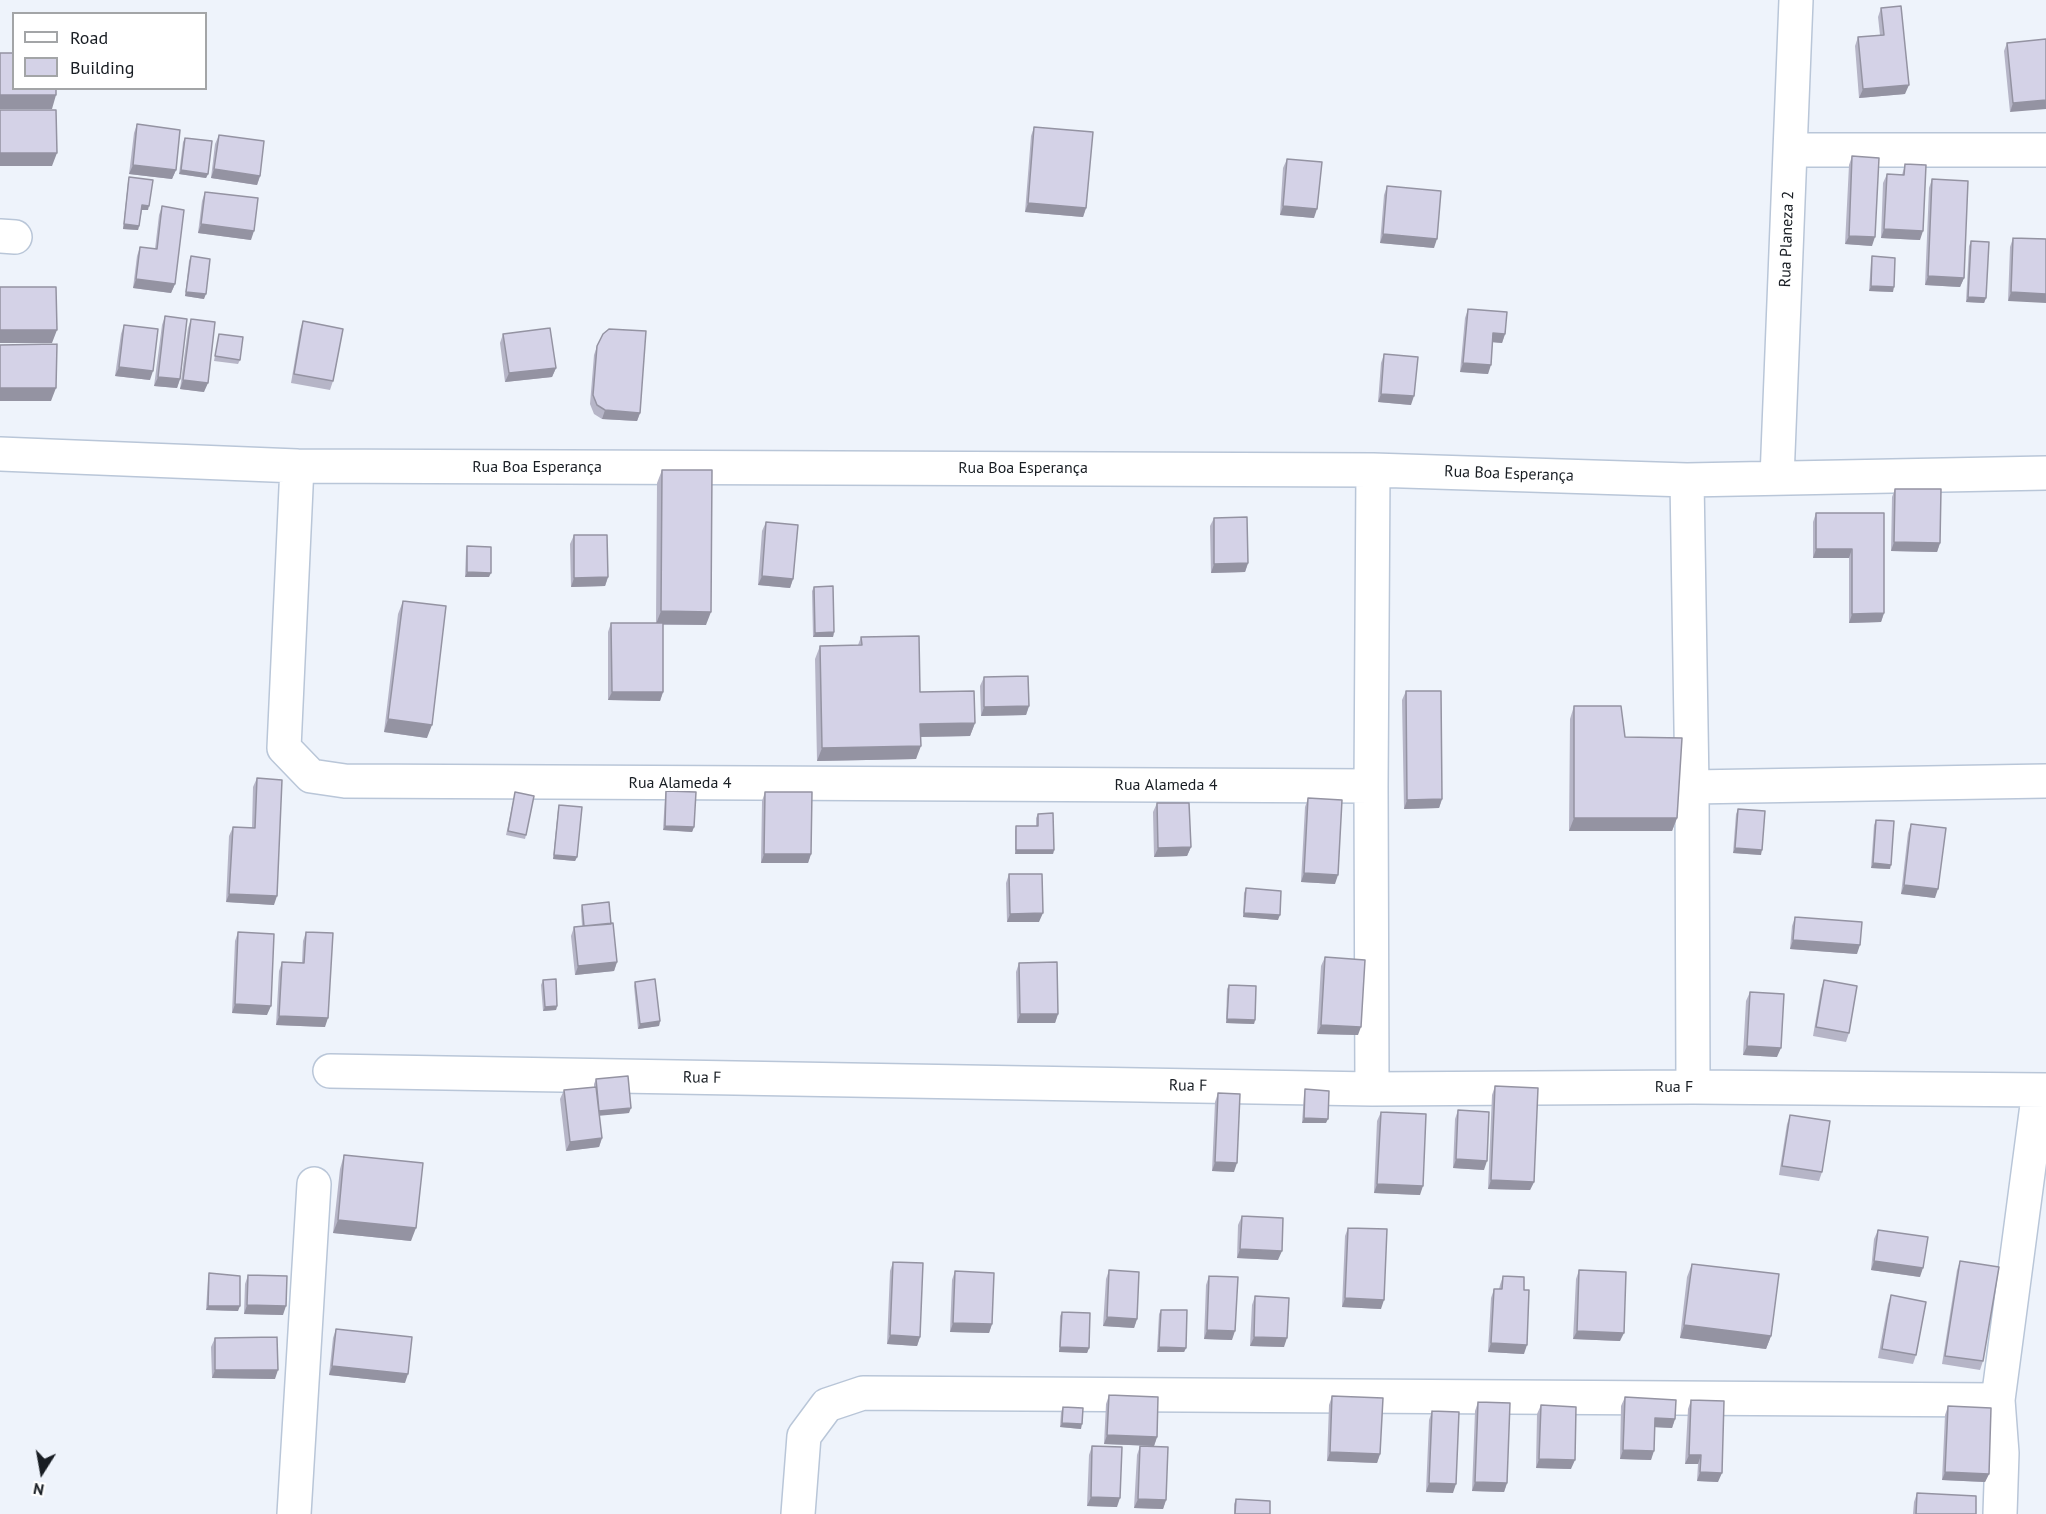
<!DOCTYPE html>
<html>
<head>
<meta charset="utf-8">
<style>
	body { margin:0 }
	#map { position:relative; width:2046px; height:1514px; overflow:hidden; background:#eef3fb; font-family:"PT Sans",sans-serif }
	canvas { display:block }
	.legend { position:absolute; left:12px; top:12px; width:195px; height:78px; box-sizing:border-box; background:#fff; border:2px solid #a3a5a7; margin:0; padding:8px 10px; list-style:none; font-size:18px; color:#181d23 }
	.legend li { display:flex; align-items:center; gap:12px; height:30px }
	.legend b { width:30px; border:2px solid #a3a5a7 }
	.north { position:absolute; left:12px; top:1442px; width:60px; height:60px; -webkit-text-stroke:4px #fff; paint-order:stroke; rotate:191deg; font-size:16px; font-weight:700; line-height:24px; text-align:center; color:#181d23 }
	.north::after { content:''; display:block; margin:auto; width:21px; height:27px; background:#181d23; clip-path:polygon(50% 0,100% 100%,50% 72%,0 100%) }
</style>
</head>
<body>
<div id="map">
<canvas width="2046" height="1514"></canvas>
<ul class="legend">
<li><b style="height:8px;background:#fff"></b>Road</li>
<li><b style="height:16px;background:#d4d2e7"></b>Building</li>
</ul>
<div class="north">N</div>
</div>
<script>
const ctx = document.querySelector('canvas').getContext('2d');
ctx.lineJoin = 'round';
const poly = rows => new Path2D(rows.map(r => 'M' + r).join(''));
function strokePath(path, color, width, dash) { ctx.strokeStyle = color; ctx.lineWidth = width; ctx.lineCap = dash ? 'butt' : 'round'; ctx.setLineDash(dash || []); ctx.stroke(path); }
function paint(path, color) { ctx.fillStyle = color; ctx.fill(path, 'evenodd'); }
function drawText(font, color, halo, rows, align = 'center') {
  ctx.font = font + ' "PT Sans",sans-serif'; ctx.lineWidth = 6; ctx.setLineDash([]); ctx.textBaseline = 'middle'; ctx.strokeStyle = halo; ctx.fillStyle = color; for (const [text, x, y, turn = 0] of rows) {
    ctx.save(); ctx.translate(x, y); ctx.rotate((+turn || 0) * Math.PI / 180); ctx.textAlign = isNaN(turn) ? turn : align; if (halo) ctx.strokeText(text, 0, 0); ctx.fillText(text, 0, 0); ctx.restore();
  }
}
const minor = poly([
	[1791,150,2046,150],
	[0,236,15,237],
	[0,454,297,466,1373,470,1687,480,2046,473],
	[297,466,284,748,311,776,345,781,1371,786],
	[1777,478,1796,0],
	[1687,480,1692,787,1693,1087],
	[1692,787,2046,781],
	[330,1071,1372,1089,1693,1087,2046,1090],
	[1372,1089,1371,786,1373,470],
	[294,1514,314,1184],
	[798,1514,804,1436,827,1405,863,1393,1998,1400],
	[2000,1514,2002,1453,1998,1400,2039,1090]
]);
const wall = poly([
	[1881,8,1905,94,1859,98,1855,46,1858,37,1880,35,1878,17],
	[2046,39,2010,112,2004,51,2007,43],
	[137,124,176,170,172,179,129,174,134,133],
	[1034,127,1086,208,1083,217,1025,212,1031,136],
	[219,135,260,176,257,185,211,178,215,144],
	[185,138,208,174,206,178,179,174,183,142],
	[1852,156,1872,246,1845,244,1849,165],
	[1287,159,1314,218,1280,215,1283,168],
	[1905,164,1920,240,1881,238,1883,183,1887,174,1902,175],
	[129,177,148,210,142,210,139,226,138,230,123,229,128,182],
	[1932,179,1964,278,1960,287,1925,285,1929,188],
	[1387,186,1434,248,1380,243,1384,195],
	[205,192,251,240,198,233,202,201],
	[162,206,175,284,171,293,133,288,137,256,140,247,155,249,159,215],
	[2013,238,2046,239,2008,301,2010,247],
	[1971,241,1986,298,1984,303,1966,302,1969,246],
	[191,256,204,299,185,296,189,261],
	[1872,256,1893,292,1869,291,1871,261],
	[1468,309,1505,334,1502,343,1493,342,1488,374,1460,372,1465,318],
	[165,316,180,379,177,388,154,386,162,325],
	[191,319,204,392,180,389,188,328],
	[303,321,333,381,330,390,291,383,300,330],
	[124,325,150,380,115,376,121,334],
	[219,334,240,360,238,364,214,361],
	[503,334,556,368,552,377,505,382,500,343],
	[597,346,640,413,637,421,602,419,594,414,590,404,594,355],
	[1384,354,1411,405,1378,402,1381,363],
	[662,470,706,625,663,625,663,692,660,701,608,700,608,632,611,623,656,623,657,483],
	[1895,489,1940,543,1937,552,1891,551,1892,497],
	[1816,513,1884,513,1884,613,1881,622,1849,623,1849,558,1813,558,1813,522],
	[1214,518,1248,563,1245,572,1211,573,1210,526],
	[766,522,793,579,790,588,758,585,762,531],
	[574,535,608,577,605,586,571,587,570,544],
	[467,546,489,577,465,577,466,551],
	[814,587,834,632,833,637,813,637,812,591],
	[403,601,427,738,384,732,398,614],
	[861,637,920,692,975,723,970,736,921,737,916,759,817,761,815,659,820,646,858,645],
	[984,677,1029,706,1026,715,981,716,980,686],
	[1406,691,1442,799,1439,808,1404,809,1402,700],
	[1574,706,1625,737,1677,818,1672,831,1569,831,1570,719],
	[257,778,274,905,226,902,229,836,233,827,252,828,253,787],
	[666,791,694,827,692,832,663,830,665,796],
	[515,792,526,835,525,839,506,835],
	[765,792,811,854,808,863,761,863,762,801],
	[1308,798,1335,884,1301,882,1305,807],
	[1157,803,1191,847,1187,856,1154,857,1153,812],
	[559,805,577,857,575,861,553,859,558,809],
	[1738,809,1761,855,1733,853,1736,814],
	[1038,814,1054,850,1053,854,1015,854,1015,831,1016,826,1036,826,1036,818],
	[1876,820,1890,869,1871,868,1874,825],
	[1911,824,1935,898,1901,894,1908,833],
	[1009,874,1039,922,1007,922,1006,883],
	[1246,888,1278,920,1243,917,1244,893],
	[582,905,617,962,614,971,575,975,571,936,574,927,582,926,581,910],
	[1795,917,1857,954,1790,949,1792,926],
	[238,932,267,1015,232,1013,235,941],
	[306,932,325,1027,276,1025,279,971,282,962,302,963,303,941],
	[1325,957,1358,1035,1317,1034,1321,966],
	[1019,963,1058,1014,1055,1023,1017,1023,1016,972],
	[543,980,557,1006,556,1010,543,1011,541,985],
	[1824,980,1849,1033,1846,1042,1813,1036,1821,989],
	[635,982,660,1021,659,1026,638,1029,634,986],
	[1229,985,1255,1020,1254,1024,1226,1023,1227,989],
	[1750,992,1777,1057,1743,1055,1746,1001],
	[596,1079,629,1113,599,1115,602,1138,599,1147,566,1151,560,1099,564,1090,594,1087,594,1084],
	[1495,1086,1534,1182,1530,1190,1488,1189,1492,1095],
	[1305,1089,1326,1123,1302,1123,1304,1094],
	[1218,1093,1234,1172,1212,1171,1215,1102],
	[1458,1110,1484,1170,1453,1168,1455,1119],
	[1381,1112,1420,1195,1374,1193,1377,1121],
	[1790,1115,1822,1172,1819,1181,1779,1175,1787,1124],
	[344,1155,411,1241,333,1233,340,1169],
	[1242,1216,1278,1260,1237,1258,1238,1225],
	[1348,1228,1381,1309,1342,1307,1345,1236],
	[1878,1230,1920,1277,1871,1270,1874,1239],
	[1960,1261,1983,1361,1980,1370,1942,1364,1957,1270],
	[893,1262,920,1337,917,1346,887,1344,890,1271],
	[1692,1264,1771,1336,1766,1349,1680,1338,1687,1277],
	[1109,1270,1137,1319,1134,1328,1103,1326,1106,1279],
	[1579,1270,1620,1341,1573,1339,1576,1279],
	[955,1271,992,1324,989,1333,950,1332,952,1280],
	[209,1273,238,1311,206,1310,208,1278],
	[248,1275,283,1315,244,1314,245,1284],
	[1209,1276,1232,1340,1204,1339,1206,1285],
	[1503,1276,1524,1354,1488,1352,1491,1298,1494,1289,1499,1289,1500,1285],
	[1891,1295,1916,1355,1913,1364,1878,1358,1888,1304],
	[1255,1296,1284,1347,1250,1346,1252,1305],
	[1161,1310,1186,1348,1184,1352,1157,1352,1159,1314],
	[1062,1312,1089,1348,1087,1353,1059,1352,1060,1316],
	[336,1329,405,1383,329,1375,333,1338],
	[215,1338,275,1379,212,1378,211,1347],
	[1109,1395,1157,1437,1154,1446,1104,1444,1106,1404],
	[1332,1396,1380,1454,1377,1463,1327,1461,1329,1405],
	[1625,1397,1675,1419,1672,1428,1655,1427,1651,1460,1620,1459,1621,1406],
	[1691,1400,1718,1482,1697,1481,1698,1464,1685,1464,1688,1409],
	[1478,1402,1507,1483,1504,1492,1472,1491,1475,1411],
	[1541,1405,1571,1469,1536,1468,1537,1414],
	[1948,1406,1989,1474,1985,1482,1942,1480,1945,1415],
	[1063,1407,1081,1429,1060,1427,1061,1412],
	[1432,1411,1453,1493,1426,1492,1429,1420],
	[1092,1446,1117,1507,1087,1506,1089,1455],
	[1140,1446,1166,1500,1163,1509,1134,1508,1137,1455],
	[1917,1493,1976,1514,1913,1514,1914,1502],
	[1236,1499,1270,1514,1234,1514,1234,1504]
]);
const shadedWall = poly([
	[1909,85,1905,94,1859,98,1863,89],
	[0,95,56,95,52,109,0,109],
	[2046,100,2046,109,2010,112,2013,103],
	[0,153,57,153,52,166,0,166],
	[133,165,176,170,172,179,129,174],
	[214,169,260,176,257,185,211,178],
	[181,170,208,174,206,178,179,174],
	[1028,203,1086,208,1083,217,1025,212],
	[142,205,149,206,148,210,141,210],
	[1283,206,1317,209,1314,218,1280,215],
	[124,224,139,226,138,230,123,229],
	[201,224,254,231,251,240,198,233],
	[1884,229,1923,231,1920,240,1881,238],
	[1383,234,1437,239,1434,248,1380,243],
	[1849,236,1875,237,1872,246,1845,244],
	[1928,276,1964,278,1960,287,1925,285],
	[136,279,175,284,171,293,133,288],
	[1871,286,1894,287,1893,292,1869,291],
	[186,292,206,294,204,299,185,296],
	[2011,292,2046,294,2046,303,2008,301],
	[1968,297,1986,298,1984,303,1966,302],
	[0,330,57,330,52,343,0,343],
	[1493,333,1505,334,1502,343,1490,342],
	[1463,363,1491,365,1488,374,1460,372],
	[119,367,153,371,150,380,115,376],
	[556,368,552,377,505,382,509,373],
	[158,377,180,379,177,388,154,386],
	[183,380,208,383,204,392,180,389],
	[0,388,56,388,51,401,0,401],
	[1381,394,1414,396,1411,405,1378,402],
	[605,410,640,413,637,421,602,419],
	[1894,542,1940,543,1937,552,1891,551],
	[1816,549,1852,549,1849,558,1813,558],
	[1248,563,1245,572,1211,573,1214,564],
	[467,572,491,573,489,577,465,577],
	[762,576,793,579,790,588,758,585],
	[608,577,605,586,571,587,574,578],
	[661,611,711,612,706,625,656,624],
	[1884,613,1881,622,1849,623,1852,614],
	[834,632,833,637,813,637,815,633],
	[612,692,663,692,660,701,608,700],
	[1029,706,1026,715,981,716,984,707],
	[388,719,432,725,427,738,384,732],
	[975,723,970,736,916,737,920,724],
	[921,746,916,759,817,761,822,748],
	[1442,799,1439,808,1404,809,1407,800],
	[1574,818,1677,818,1672,831,1569,831],
	[665,826,694,827,692,832,663,830],
	[1191,847,1187,856,1154,857,1158,848],
	[1735,848,1762,850,1761,855,1733,853],
	[1016,850,1054,850,1053,854,1015,854],
	[764,854,811,854,808,863,761,863],
	[554,855,577,857,575,861,553,859],
	[1873,863,1891,865,1890,869,1871,868],
	[1304,873,1338,875,1335,884,1301,882],
	[1904,885,1938,889,1935,898,1901,894],
	[229,894,277,896,274,905,226,902],
	[1043,913,1039,922,1007,922,1010,914],
	[1244,913,1280,915,1278,920,1243,917],
	[1793,940,1860,945,1857,954,1790,949],
	[617,962,614,971,575,975,578,966],
	[235,1004,271,1006,267,1015,232,1013],
	[557,1006,556,1010,543,1011,545,1007],
	[1020,1014,1058,1014,1055,1023,1017,1023],
	[279,1016,328,1018,325,1027,276,1025],
	[1227,1019,1255,1020,1254,1024,1226,1023],
	[660,1021,659,1026,638,1029,640,1024],
	[1321,1025,1361,1027,1358,1035,1317,1034],
	[1747,1046,1781,1048,1777,1057,1743,1055],
	[631,1108,629,1113,597,1116,599,1111],
	[1304,1118,1328,1119,1326,1123,1302,1123],
	[602,1138,599,1147,566,1151,570,1142],
	[1456,1159,1487,1161,1484,1170,1453,1168],
	[1215,1162,1237,1163,1234,1172,1212,1171],
	[1491,1180,1534,1182,1530,1190,1488,1189],
	[1377,1184,1423,1186,1420,1195,1374,1193],
	[338,1220,416,1228,411,1241,333,1233],
	[1240,1249,1282,1251,1278,1260,1237,1258],
	[1874,1261,1923,1268,1920,1277,1871,1270],
	[1345,1298,1384,1300,1381,1309,1342,1307],
	[247,1305,286,1306,283,1315,244,1314],
	[208,1306,240,1306,238,1311,206,1310],
	[1107,1317,1137,1319,1134,1328,1103,1326],
	[953,1323,992,1324,989,1333,950,1332],
	[1684,1325,1771,1336,1766,1349,1680,1338],
	[1207,1330,1235,1331,1232,1340,1204,1339],
	[1577,1331,1624,1333,1620,1341,1573,1339],
	[890,1335,920,1337,917,1346,887,1344],
	[1254,1337,1287,1338,1284,1347,1250,1346],
	[1491,1343,1527,1345,1524,1354,1488,1352],
	[1060,1347,1089,1348,1087,1353,1059,1352],
	[1159,1347,1186,1348,1184,1352,1157,1352],
	[332,1366,408,1374,405,1383,329,1375],
	[215,1370,278,1370,275,1379,212,1378],
	[1655,1418,1675,1419,1672,1428,1652,1427],
	[1062,1423,1082,1424,1081,1429,1060,1427],
	[1107,1435,1157,1437,1154,1446,1104,1444],
	[1623,1450,1654,1451,1651,1460,1620,1459],
	[1330,1452,1380,1454,1377,1463,1327,1461],
	[1689,1455,1701,1455,1698,1464,1685,1464],
	[1539,1459,1575,1460,1571,1469,1536,1468],
	[1700,1472,1722,1473,1718,1482,1697,1481],
	[1945,1472,1989,1474,1985,1482,1942,1480],
	[1475,1482,1507,1483,1504,1492,1472,1491],
	[1429,1483,1456,1484,1453,1493,1426,1492],
	[1091,1497,1120,1498,1117,1507,1087,1506],
	[1138,1499,1166,1500,1163,1509,1134,1508]
]);
const building = poly([
	[1901,6,1909,85,1863,89,1858,37,1884,35,1881,8,1901,6],
	[2046,39,2046,100,2013,103,2007,43,2046,39],
	[0,53,14,53,14,88,56,88,56,95,0,95,0,53],
	[0,110,56,110,57,153,0,153,0,110],
	[137,124,180,130,176,170,133,165,137,124],
	[1034,127,1093,132,1086,208,1028,203,1034,127],
	[219,135,264,141,260,176,214,169,219,135],
	[185,138,212,141,208,174,181,170,185,138],
	[1852,156,1879,158,1875,237,1849,236,1852,156],
	[1287,159,1322,162,1317,209,1283,206,1287,159],
	[1905,164,1926,165,1923,231,1884,229,1887,174,1904,175,1905,164],
	[129,177,153,180,149,206,142,205,139,226,124,224,129,177],
	[1932,179,1968,181,1964,278,1928,276,1932,179],
	[1387,186,1441,191,1437,239,1383,234,1387,186],
	[205,192,258,198,254,231,201,224,205,192],
	[162,206,184,210,175,284,136,279,140,247,157,249,162,206],
	[2013,238,2046,239,2046,294,2011,292,2013,238],
	[1971,241,1989,242,1986,298,1968,297,1971,241],
	[191,256,210,259,206,294,186,292,191,256],
	[1872,256,1895,258,1894,287,1871,286,1872,256],
	[0,287,56,287,57,330,0,330,0,287],
	[1468,309,1507,312,1505,334,1493,333,1491,365,1463,363,1468,309],
	[165,316,187,319,180,379,158,377,165,316],
	[191,319,215,322,208,383,183,380,191,319],
	[303,321,343,329,333,381,294,374,303,321],
	[124,325,158,329,153,371,119,367,124,325],
	[550,328,556,368,509,373,503,334,550,328],
	[609,329,646,331,640,413,605,410,597,405,593,395,597,346,603,334,609,329],
	[219,334,243,337,240,360,215,356,219,334],
	[57,344,56,388,0,388,0,345,57,344],
	[1384,354,1418,357,1414,396,1381,394,1384,354],
	[662,470,712,470,711,612,661,611,662,470],
	[1895,489,1941,489,1940,543,1894,542,1895,489],
	[1816,513,1884,513,1884,613,1852,614,1852,549,1816,549,1816,513],
	[1247,517,1248,563,1214,564,1214,518,1247,517],
	[766,522,798,525,793,579,762,576,766,522],
	[574,535,607,535,608,577,574,578,574,535],
	[467,546,491,547,491,573,467,572,467,546],
	[833,586,834,632,815,633,814,587,833,586],
	[403,601,446,606,432,725,388,719,403,601],
	[611,623,663,623,663,692,612,692,611,623],
	[919,636,920,692,974,691,975,723,920,724,921,746,822,748,820,646,862,645,861,637,919,636],
	[1028,676,1029,706,984,707,984,677,1028,676],
	[1406,691,1441,691,1442,799,1407,800,1406,691],
	[1574,706,1621,706,1625,737,1682,738,1677,818,1574,818,1574,706],
	[257,778,282,780,277,896,229,894,233,827,255,828,257,778],
	[666,791,696,792,694,827,665,826,666,791],
	[515,792,534,796,526,835,508,831,515,792],
	[765,792,812,792,811,854,764,854,765,792],
	[1308,798,1342,800,1338,875,1304,873,1308,798],
	[1157,803,1189,803,1191,847,1158,848,1157,803],
	[559,805,582,807,577,857,554,855,559,805],
	[1738,809,1765,811,1762,850,1735,848,1738,809],
	[1053,813,1054,850,1016,850,1016,826,1038,826,1038,814,1053,813],
	[1876,820,1894,821,1891,865,1873,863,1876,820],
	[1911,824,1946,828,1938,889,1904,885,1911,824],
	[1009,874,1042,874,1043,913,1010,914,1009,874],
	[1246,888,1281,891,1280,915,1244,913,1246,888],
	[609,902,611,924,584,926,582,905,609,902],
	[1795,917,1862,922,1860,945,1793,940,1795,917],
	[613,923,617,962,578,966,574,927,613,923],
	[238,932,274,934,271,1006,235,1004,238,932],
	[306,932,333,933,328,1018,279,1016,282,962,304,963,306,932],
	[1325,957,1365,960,1361,1027,1321,1025,1325,957],
	[1057,962,1058,1014,1020,1014,1019,963,1057,962],
	[556,979,557,1006,545,1007,543,980,556,979],
	[655,979,660,1021,640,1024,635,982,655,979],
	[1824,980,1857,986,1849,1033,1816,1027,1824,980],
	[1229,985,1256,986,1255,1020,1227,1019,1229,985],
	[1750,992,1784,994,1781,1048,1747,1046,1750,992],
	[628,1076,631,1108,599,1111,596,1079,628,1076],
	[1495,1086,1538,1088,1534,1182,1491,1180,1495,1086],
	[596,1087,602,1138,570,1142,564,1090,596,1087],
	[1305,1089,1329,1091,1328,1119,1304,1118,1305,1089],
	[1218,1093,1240,1094,1237,1163,1215,1162,1218,1093],
	[1458,1110,1489,1112,1487,1161,1456,1159,1458,1110],
	[1381,1112,1426,1114,1423,1186,1377,1184,1381,1112],
	[1790,1115,1830,1121,1822,1172,1782,1166,1790,1115],
	[344,1155,423,1163,416,1228,338,1220,344,1155],
	[1242,1216,1283,1218,1282,1251,1240,1249,1242,1216],
	[1348,1228,1387,1229,1384,1300,1345,1298,1348,1228],
	[1878,1230,1928,1237,1923,1268,1874,1261,1878,1230],
	[1960,1261,1999,1267,1983,1361,1945,1356,1960,1261],
	[893,1262,923,1263,920,1337,890,1335,893,1262],
	[1692,1264,1779,1274,1771,1336,1684,1325,1692,1264],
	[1109,1270,1139,1272,1137,1319,1107,1317,1109,1270],
	[1579,1270,1626,1272,1624,1333,1577,1331,1579,1270],
	[955,1271,994,1273,992,1324,953,1323,955,1271],
	[209,1273,240,1276,240,1306,208,1306,209,1273],
	[248,1275,287,1276,286,1306,247,1305,248,1275],
	[1209,1276,1238,1277,1235,1331,1207,1330,1209,1276],
	[1503,1276,1524,1277,1524,1290,1529,1290,1527,1345,1491,1343,1494,1289,1502,1289,1503,1276],
	[1891,1295,1926,1302,1916,1355,1882,1349,1891,1295],
	[1255,1296,1289,1298,1287,1338,1254,1337,1255,1296],
	[1161,1310,1187,1310,1186,1348,1159,1347,1161,1310],
	[1062,1312,1090,1313,1089,1348,1060,1347,1062,1312],
	[336,1329,412,1337,408,1374,332,1366,336,1329],
	[277,1337,278,1370,215,1370,215,1338,277,1337],
	[1109,1395,1158,1397,1157,1437,1107,1435,1109,1395],
	[1332,1396,1383,1398,1380,1454,1330,1452,1332,1396],
	[1625,1397,1676,1400,1675,1419,1655,1418,1654,1451,1623,1450,1625,1397],
	[1691,1400,1724,1401,1722,1473,1700,1472,1701,1455,1689,1455,1691,1400],
	[1478,1402,1510,1403,1507,1483,1475,1482,1478,1402],
	[1541,1405,1576,1407,1575,1460,1539,1459,1541,1405],
	[1948,1406,1991,1408,1989,1474,1945,1472,1948,1406],
	[1063,1407,1083,1408,1082,1424,1062,1423,1063,1407],
	[1432,1411,1459,1412,1456,1484,1429,1483,1432,1411],
	[1092,1446,1122,1447,1120,1498,1091,1497,1092,1446],
	[1140,1446,1168,1447,1166,1500,1138,1499,1140,1446],
	[1917,1493,1976,1496,1976,1514,1916,1514,1917,1493],
	[1236,1499,1270,1501,1270,1514,1235,1514,1236,1499]
]);
const streetNames = [
	["Rua Planeza 2",1787,239,-88],
	["Rua Boa Esperança",537,467],
	["Rua Boa Esperança",1023,468],
	["Rua Boa Esperança",1509,474,2],
	["Rua Alameda 4",680,783],
	["Rua Alameda 4",1166,785],
	["Rua F",702,1078,1],
	["Rua F",1188,1086,1],
	["Rua F",1674,1087]
];
strokePath(minor, '#b9c6d8', 36);
strokePath(minor, '#fff', 33);
paint(wall, '#b6b5c7');
paint(shadedWall, '#9493a2');
paint(building, '#d4d2e7');
strokePath(building, '#9493a2', 1.5);
drawText('16px', '#181d23', '#fff', streetNames);
</script>
</body>
</html>
